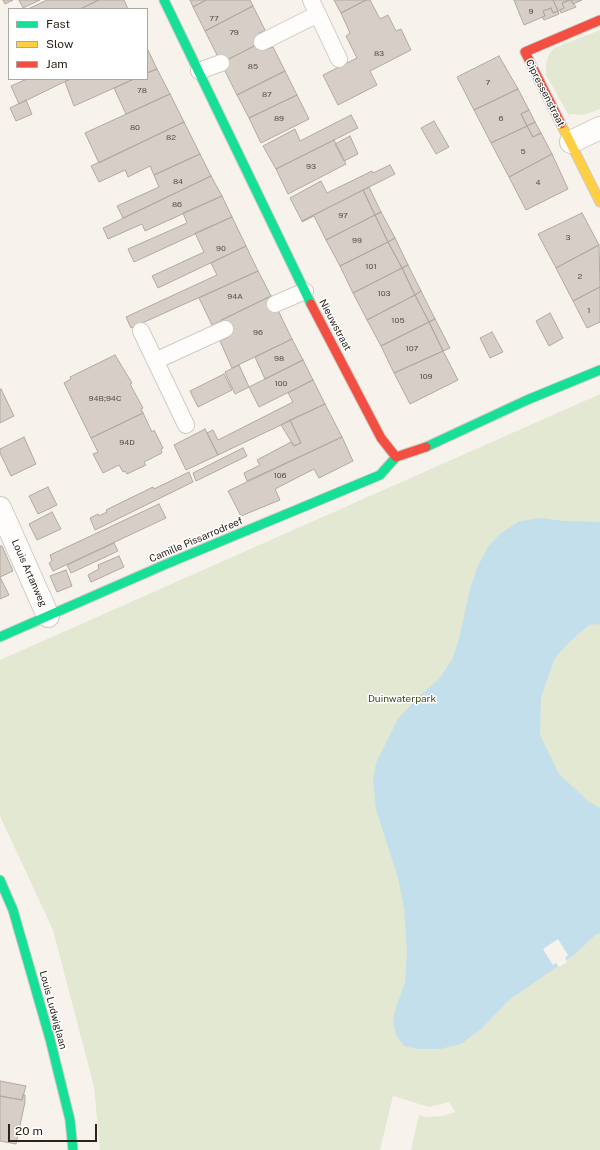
<!DOCTYPE html>
<html>
<head>
<meta charset="utf-8">
<style>
	body { margin:0 }
	#map { position:relative; width:600px; height:1150px; overflow:hidden; background:#f7f3ec; font-family:"Public Sans",sans-serif }
	canvas { display:block }
	.legend { position:absolute; left:8px; top:8px; width:140px; height:72px; box-sizing:border-box; background:#fff; border:1px solid #aba7a3; margin:0; padding:5px 7px; list-style:none; font-size:12px; color:#2c2419 }
	.legend li { display:flex; align-items:center; gap:8px; height:20px }
	.legend b { width:20px; border:1px solid #aba7a3 }
	.scale { position:absolute; left:8px; top:1124px; width:89px; height:18px; box-sizing:border-box; border:2px solid #2c2419; border-top:0; padding-left:5px; font-size:12px; line-height:14px; white-space:nowrap; color:#2c2419; -webkit-text-stroke:3px #fff; paint-order:stroke }
</style>
</head>
<body>
<div id="map">
<canvas width="600" height="1150"></canvas>
<ul class="legend">
<li><b style="height:5px;background:#16e098"></b>Fast</li>
<li><b style="height:5px;background:#ffcf43"></b>Slow</li>
<li><b style="height:5px;background:#f24e42"></b>Jam</li>
</ul>
<div class="scale">20 m</div>
</div>
<script>
const ctx = document.querySelector('canvas').getContext('2d');
ctx.lineJoin = 'round';
function paint(path, color) { ctx.fillStyle = color; ctx.fill(path, 'evenodd'); }
const poly = rows => new Path2D(rows.map(r => 'M' + r).join(''));
function strokePath(path, color, width, dash) { ctx.strokeStyle = color; ctx.lineWidth = width; ctx.lineCap = dash ? 'butt' : 'round'; ctx.setLineDash(dash || []); ctx.stroke(path); }
function drawText(font, color, halo, rows, align = 'center') {
  ctx.font = font + ' "Public Sans",sans-serif'; ctx.lineWidth = 3; ctx.setLineDash([]); ctx.textBaseline = 'middle'; ctx.strokeStyle = halo; ctx.fillStyle = color; for (const [text, x, y, turn = 0] of rows) {
    ctx.save(); ctx.translate(x, y); ctx.rotate((+turn || 0) * Math.PI / 180); ctx.textAlign = isNaN(turn) ? turn : align; if (halo) ctx.strokeText(text, 0, 0); ctx.fillText(text, 0, 0); ctx.restore();
  }
}
const green = poly([
	[600,30,600,109,584,115,568,114,546,75,546,64,549,54,554,48],
	[600,394,600,1150,411,1150,419,1115,427,1117,443,1116,455,1112,449,1102,429,1107,393,1096,380,1150,100,1150,94,1087,53,930,0,816,0,660]
]);
const water = poly([
	[541,518,564,521,600,522,600,624,589,625,569,642,555,658,541,697,540,735,559,774,588,801,600,808,600,933,596,934,574,955,509,1000,481,1029,461,1044,440,1049,417,1049,404,1046,396,1035,393,1021,396,1007,405,983,407,951,404,908,398,878,376,809,373,781,376,763,398,719,417,698,438,680,452,660,459,639,470,589,477,568,488,547,501,533,520,521]
]);
const pier = poly([
	[558,939,568,955,565,958,567,962,559,967,556,963,553,965,543,949]
]);
const building = poly([
	[3,0,13,0,5,4,3,0],
	[19,0,40,0,23,8,19,0],
	[47,0,99,0,80,9,28,9,47,0],
	[99,0,124,0,128,9,80,9,99,0],
	[190,0,206,0,193,7,190,0],
	[206,0,250,0,253,6,205,31,193,7,206,0],
	[334,0,366,0,341,13,334,0],
	[366,0,370,0,380,19,388,15,396,31,401,29,411,50,370,71,377,85,338,105,323,75,357,58,346,36,350,33,341,13,366,0],
	[514,0,553,0,558,11,553,13,551,8,543,11,545,16,524,25,514,0],
	[553,0,569,0,562,3,564,8,558,11,553,0],
	[571,0,582,0,573,4,571,0],
	[571,0,576,7,561,13,560,10,564,8,562,3,571,0],
	[253,6,265,30,258,34,262,42,221,63,205,31,253,6],
	[551,8,553,13,558,11,559,14,544,20,542,17,545,16,543,11,551,8],
	[262,42,265,50,273,47,285,71,237,95,221,63,262,42],
	[147,48,157,69,147,73,147,48],
	[499,56,518,89,474,110,457,77,499,56],
	[157,69,170,94,126,114,114,88,134,79,147,79,147,73,157,69],
	[285,71,297,95,249,118,237,95,285,71],
	[27,79,70,79,19,104,11,86,27,79],
	[70,79,134,79,74,106,65,82,70,79],
	[518,89,529,110,521,114,527,126,491,143,474,110,518,89],
	[170,94,184,122,99,163,85,133,170,94],
	[297,95,309,119,261,143,249,118,297,95],
	[26,100,32,114,16,121,10,108,26,100],
	[529,110,535,122,527,126,521,114,529,110],
	[351,115,358,128,276,169,263,146,295,129,300,141,351,115],
	[434,121,449,147,436,154,421,128,434,121],
	[184,122,200,154,154,175,150,166,128,177,125,170,99,182,91,166,184,122],
	[535,122,541,133,533,137,527,126,535,122],
	[527,126,533,137,541,133,552,154,509,177,491,143,527,126],
	[350,136,358,154,344,161,335,144,350,136],
	[334,140,346,164,288,194,276,169,334,140],
	[200,154,211,176,123,218,117,206,159,187,154,175,200,154],
	[552,154,568,189,526,210,509,177,552,154],
	[390,165,395,174,302,221,290,198,321,181,327,193,372,171,373,173,390,165],
	[211,176,222,196,145,231,142,224,108,239,103,228,211,176],
	[369,187,381,212,375,215,363,190,369,187],
	[363,190,375,215,326,240,314,216,302,222,302,221,363,190],
	[222,196,232,217,134,262,128,249,187,223,183,213,222,196],
	[381,212,395,238,388,242,375,215,381,212],
	[582,213,599,245,556,268,538,234,582,213],
	[375,215,388,242,340,266,326,240,375,215],
	[232,217,246,246,158,288,152,276,204,252,195,233,232,217],
	[395,238,408,265,402,268,388,242,395,238],
	[388,242,402,268,353,293,340,266,388,242],
	[599,245,600,287,573,301,556,268,599,245],
	[246,246,258,271,131,328,126,317,217,275,211,263,246,246],
	[408,265,421,291,415,295,402,268,408,265],
	[402,268,415,295,367,320,353,293,402,268],
	[258,271,271,296,212,325,199,298,258,271],
	[600,287,600,322,587,328,573,301,600,287],
	[421,291,435,319,429,322,415,295,421,291],
	[415,295,429,322,381,346,367,320,415,295],
	[271,296,292,339,232,368,220,341,229,337,221,320,271,296],
	[550,313,563,338,549,346,536,321,550,313],
	[435,319,450,348,443,351,429,322,435,319],
	[429,322,443,351,394,373,381,346,429,322],
	[492,332,503,352,490,358,480,338,492,332],
	[292,339,303,360,265,379,255,357,292,339],
	[443,351,458,380,410,404,394,373,443,351],
	[115,355,132,383,130,384,143,408,141,409,143,413,91,438,64,383,71,379,70,377,115,355],
	[303,360,313,380,259,407,249,387,303,360],
	[239,365,249,387,235,394,225,372,239,365],
	[224,374,232,390,198,407,190,391,224,374],
	[313,380,325,404,218,455,207,433,213,430,218,440,293,402,288,393,313,380],
	[1,389,14,416,0,423,0,390,1,389],
	[325,404,342,437,247,481,244,473,260,465,257,460,291,442,294,446,301,443,290,420,325,404],
	[143,413,152,432,154,430,163,448,161,449,162,453,144,462,146,465,127,474,125,471,123,472,119,465,103,473,93,454,98,452,91,438,143,413],
	[290,420,301,443,294,446,281,425,290,420],
	[205,429,218,455,186,470,174,445,205,429],
	[24,437,36,464,11,476,0,453,0,449,24,437],
	[342,437,353,461,319,478,314,469,275,489,280,500,241,516,228,491,342,437],
	[243,448,247,456,196,481,193,473,243,448],
	[189,472,193,482,95,530,90,518,98,514,99,516,107,512,106,510,153,487,154,489,189,472],
	[48,487,57,505,38,514,29,496,48,487],
	[159,504,166,518,53,571,49,563,52,561,50,555,159,504],
	[52,512,61,529,37,540,29,524,52,512],
	[114,543,118,551,71,573,67,565,114,543],
	[0,546,2,546,13,571,0,577,0,546],
	[119,556,124,567,91,582,88,575,99,569,98,565,119,556],
	[66,570,72,586,57,592,50,576,66,570],
	[0,577,9,595,0,599,0,577],
	[0,1081,26,1086,22,1100,0,1096,0,1081],
	[23,1095,25,1095,25,1102,16,1144,0,1141,0,1096,22,1100,23,1095]
]);
const lane = poly([
	[311,0,339,59],
	[262,42,318,14],
	[199,71,221,63],
	[275,304,305,291],
	[141,331,186,425],
	[155,361,225,329]
]);
const street = poly([
	[571,142,600,128],
	[0,508,48,616]
]);
const fast = poly([
	[164,0,311,304],
	[426,447,527,400,600,370],
	[0,637,164,565,380,475,396,457],
	[0,880,13,910,50,1039,70,1120,73,1150]
]);
const slow = poly([
	[561,124,600,202]
]);
const jam = poly([
	[561,124,525,52,600,20],
	[311,304,381,438,396,457,426,447]
]);
const numberNames = [
	["9",531,12],
	["77",214,19],
	["79",234,33],
	["83",379,54],
	["85",253,67],
	["7",488,83],
	["78",142,91],
	["87",267,95],
	["89",279,119],
	["6",501,119],
	["80",135,128],
	["82",171,138],
	["5",523,152],
	["93",311,167],
	["84",178,182],
	["4",538,183],
	["86",177,205],
	["97",343,216],
	["3",568,238],
	["99",357,241],
	["90",221,249],
	["101",371,267],
	["2",580,277],
	["103",384,294],
	["94A",235,297],
	["1",589,311],
	["105",398,321],
	["96",258,333],
	["107",412,349],
	["98",279,359],
	["109",426,377],
	["100",281,384],
	["94B;94C",105,399],
	["94D",127,443],
	["106",280,476]
];
const streetNames = [
	["Cipressenstraat",545,93,63],
	["Nieuwstraat",335,325,62],
	["Camille Pissarrodreef",196,540,-23],
	["Louis Artanweg",29,573,66],
	["Louis Ludwiglaan",53,1010,75]
];
const parkNames = [
	["Duinwaterpark",402,699]
];
paint(green, '#e3e8d2');
paint(water, '#c2dfeb');
paint(pier, '#f7f3ec');
paint(building, '#d7cfc7');
strokePath(building, '#b0a9a2', 1);
strokePath(lane, '#d0cbc2', 18);
strokePath(street, '#d0cbc2', 24);
strokePath(fast, '#d0cbc2', 11);
strokePath(slow, '#d0cbc2', 11);
strokePath(jam, '#d0cbc2', 11);
strokePath(lane, '#fefdfc', 16);
strokePath(street, '#fefdfc', 22);
strokePath(fast, '#16e098', 9);
strokePath(slow, '#ffcf43', 9);
strokePath(jam, '#f24e42', 9);
drawText('8px', '#574f44', null, numberNames);
drawText('10px', '#2c2419', '#fff', streetNames);
drawText('10px', '#3e4e15', '#fff', parkNames);
</script>
</body>
</html>
